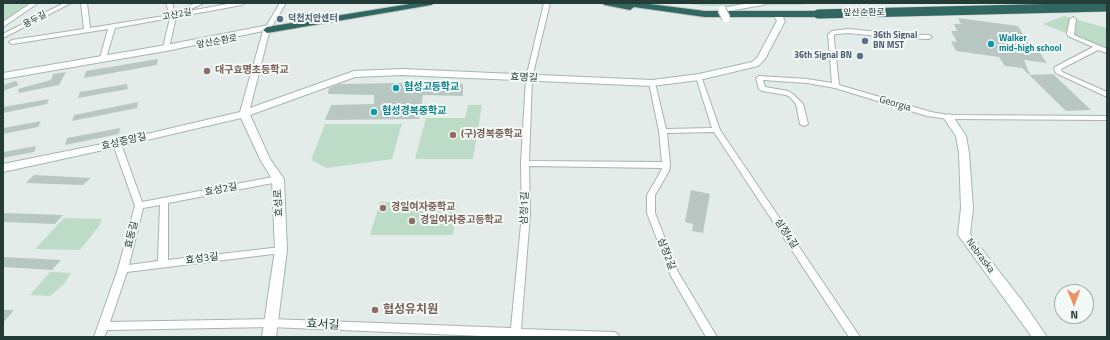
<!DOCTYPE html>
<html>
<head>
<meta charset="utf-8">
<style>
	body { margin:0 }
	#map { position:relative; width:1110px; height:340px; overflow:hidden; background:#e3ece9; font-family:"Titillium Web",sans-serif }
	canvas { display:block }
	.frame { position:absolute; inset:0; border:4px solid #243c38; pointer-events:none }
	.north { position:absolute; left:1054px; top:284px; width:40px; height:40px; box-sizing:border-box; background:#f3f9f6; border:1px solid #a0adaa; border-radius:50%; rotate:179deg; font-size:11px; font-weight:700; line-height:16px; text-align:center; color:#243c38 }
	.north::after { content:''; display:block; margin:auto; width:14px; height:18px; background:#ea9063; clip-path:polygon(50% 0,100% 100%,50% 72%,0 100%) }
</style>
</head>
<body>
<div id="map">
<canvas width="1110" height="340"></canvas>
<div class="frame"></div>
<div class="north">N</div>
</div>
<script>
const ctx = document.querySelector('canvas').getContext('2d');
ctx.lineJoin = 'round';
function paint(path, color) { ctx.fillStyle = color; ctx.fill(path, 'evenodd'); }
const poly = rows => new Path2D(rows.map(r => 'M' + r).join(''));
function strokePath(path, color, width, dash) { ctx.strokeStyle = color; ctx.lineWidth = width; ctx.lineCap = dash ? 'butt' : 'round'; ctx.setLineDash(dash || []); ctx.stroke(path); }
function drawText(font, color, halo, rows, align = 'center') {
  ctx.font = font + ' "Titillium Web","Noto Sans KR",sans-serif'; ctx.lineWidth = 4; ctx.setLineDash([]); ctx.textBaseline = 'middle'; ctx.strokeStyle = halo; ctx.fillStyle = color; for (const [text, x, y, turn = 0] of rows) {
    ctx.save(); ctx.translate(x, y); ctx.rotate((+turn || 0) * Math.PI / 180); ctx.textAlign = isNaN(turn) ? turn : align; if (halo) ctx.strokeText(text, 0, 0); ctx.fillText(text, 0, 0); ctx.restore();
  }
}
const green = poly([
	[3,3,31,3,3,22],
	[683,3,809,3,803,5,704,6],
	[1064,16,1107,28,1107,49,1043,24],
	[468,105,482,105,473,159,415,159,426,118,465,118],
	[325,124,402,124,392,159,327,168,311,160],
	[380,202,454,202,458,208,453,235,370,235],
	[64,218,102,219,99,226,80,250,35,249],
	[50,272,71,273,64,284,50,296,30,295]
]);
const building = poly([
	[958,18,1018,26,1034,52,1040,53,1047,63,1024,60,1030,75,1053,74,1091,110,1066,111,1022,68,1005,66,999,57,956,51,951,41,957,42,951,31,957,31,954,24,961,24],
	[158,59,157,65,84,78,86,71],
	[66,72,59,85,19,93,18,89,51,80,53,74],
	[16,81,19,85,3,91,3,85],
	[399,83,463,84,463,96,423,95,419,119,325,120,331,105,374,104,374,95,328,94,329,88,340,84],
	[127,84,128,89,78,98,80,92],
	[49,99,47,104,3,113,3,107],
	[138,102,137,108,72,121,74,115],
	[41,121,38,127,3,134,3,128],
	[120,128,119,134,65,145,67,138],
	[36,146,34,152,3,158,3,152],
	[34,175,91,178,83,185,26,183],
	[691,190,710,194,703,233,692,231,693,224,685,222],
	[3,213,63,215,55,224,3,222],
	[3,257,61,260,52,270,3,267],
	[3,310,14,310,3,323]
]);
const street = poly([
	[31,3,38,3,3,27,3,22,31,3],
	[64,3,71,3,3,38,3,34,64,3],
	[81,3,87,3,90,28,170,15,166,3,172,3,175,14,182,13,179,11,180,10,196,3,204,3,184,12,233,3,245,3,242,5,176,17,169,48,166,50,163,48,170,18,115,28,106,58,103,60,100,58,108,29,12,44,9,42,12,40,84,29,81,3],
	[280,3,286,3,269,31,265,31,264,30,280,3],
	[544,3,550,3,532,78,529,161,662,162,659,131,649,83,652,81,655,83,666,129,712,128,696,77,699,75,701,76,720,130,860,337,849,337,714,132,667,133,670,165,669,171,655,195,655,213,678,272,717,337,706,337,671,276,647,213,647,195,661,171,662,168,529,166,530,214,521,329,614,332,618,334,619,337,505,337,271,327,107,330,104,337,94,337,118,269,135,206,113,144,117,142,121,144,142,202,278,176,282,179,278,182,168,203,168,260,281,247,284,248,286,250,284,252,281,253,127,272,110,322,271,319,511,328,522,214,521,163,526,78,544,3],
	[160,205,158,261,129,265,143,208,160,205],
	[1073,17,1076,19,1074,35,1107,49,1107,53,1098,50,1061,69,1062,72,1107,92,1107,97,1056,73,1054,68,1055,67,1093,47,1068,36,1067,33,1070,19,1073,17],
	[848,29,898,34,929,35,932,37,929,39,898,38,848,33,836,34,834,35,834,40,839,85,931,112,948,115,1107,116,1107,120,948,119,927,116,835,88,807,83,763,80,765,87,788,91,794,95,803,104,808,124,804,126,800,124,796,104,790,97,786,95,762,91,759,89,756,78,759,76,807,79,832,83,828,35,832,31,848,29]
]);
const secondary = poly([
	[750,3,767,3,763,5,722,12,718,10,722,8,750,3],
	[776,16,782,16,785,21,765,59,758,66,699,80,652,86,402,75,355,77,250,115,270,159,284,179,287,250,276,337,262,337,275,250,272,179,260,159,241,118,117,147,3,172,3,164,117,141,240,112,263,31,166,51,3,79,3,73,166,45,269,25,273,27,270,29,250,108,354,71,402,69,652,80,699,74,752,62,757,58,777,21,775,18,776,16],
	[948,114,952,115,966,136,969,153,973,208,970,234,1023,302,1047,337,1032,337,958,235,961,208,959,153,956,136,943,117,948,114]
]);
const highway = poly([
	[416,3,435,3,431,5,267,33,263,30,267,27,416,3],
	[601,3,641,3,705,11,818,11,822,14,818,17,705,17,634,7,630,10,605,5,601,3]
]);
const secondaryBridge = poly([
	[722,10,726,18]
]);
const highwayBridge = poly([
	[818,14,1106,7]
]);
const markers = [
	[280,19,4,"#5c6f8a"],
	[865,41,4,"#5c6f8a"],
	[991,44,4,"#0f9aa8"],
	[860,56,4,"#5c6f8a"],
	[207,71,4,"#8d6e63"],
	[396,88,4,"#0f9aa8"],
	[374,112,4,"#0f9aa8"],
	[453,135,4,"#8d6e63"],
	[383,208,4,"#8d6e63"],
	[412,221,4,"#8d6e63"],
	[375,310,4,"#8d6e63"]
];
const farStreetnames = [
	["앞산순환로",864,13,-1],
	["고산2길",177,15,-11],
	["용두길",35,20,-28],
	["앞산순환로",217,42,-10]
];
const farServicenames = [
	["덕천치안센터",288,19],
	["36th Signal",873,36],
	["BN MST",873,46],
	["36th Signal BN",852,56,"right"]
];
const farCulturenames = [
	["Walker",999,39],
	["mid-high school",999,49]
];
const educationNames = [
	["대구효명초등학교",215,71],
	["(구)경복중학교",461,135],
	["경일여자중학교",391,208],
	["경일여자중고등학교",420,221]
];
const streetNames = [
	["효명길",524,78,3],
	["Georgia",895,104,16],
	["효성중앙길",124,142,-13],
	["효성2길",221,190,-11],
	["효성로",279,203,-93],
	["삼정1길",525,208,-88],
	["삼정4길",786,234,56],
	["효동길",132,235,-77],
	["삼정2길",666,254,69],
	["Nebraska",980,256,53],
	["효성3길",202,259,-7]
];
const cultureNames = [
	["협성고등학교",404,88],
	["협성경복중학교",382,112]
];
const nearEducationnames = [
	["협성유치원",383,310]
];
const nearStreetnames = [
	["효서길",323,325,3]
];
paint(green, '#bddcc8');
paint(building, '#b8c7c2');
strokePath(street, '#a6b4b0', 2);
strokePath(secondary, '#a2b7b1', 2);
strokePath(highway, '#c2c8c7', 2);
paint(street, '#fff');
paint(secondary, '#fff');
paint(highway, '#316761');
strokePath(secondaryBridge, '#a2b7b1', 10, []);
strokePath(highwayBridge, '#c2c8c7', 10, []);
strokePath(secondaryBridge, '#fff', 8);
strokePath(highwayBridge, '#316761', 9);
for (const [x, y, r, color] of markers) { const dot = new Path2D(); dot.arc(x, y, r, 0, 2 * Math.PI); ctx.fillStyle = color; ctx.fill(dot); strokePath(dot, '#f3f9f6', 1.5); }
drawText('9px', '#243c38', '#f3f9f6', farStreetnames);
drawText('bold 9px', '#4e5e75', '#f3f9f6', farServicenames, 'left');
drawText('bold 9px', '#0d838f', '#f3f9f6', farCulturenames, 'left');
drawText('bold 10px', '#785e54', '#f3f9f6', educationNames, 'left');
drawText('10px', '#243c38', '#f3f9f6', streetNames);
drawText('bold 10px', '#0d838f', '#f3f9f6', cultureNames, 'left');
drawText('bold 12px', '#785e54', '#f3f9f6', nearEducationnames, 'left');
drawText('12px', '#243c38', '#f3f9f6', nearStreetnames);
</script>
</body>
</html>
